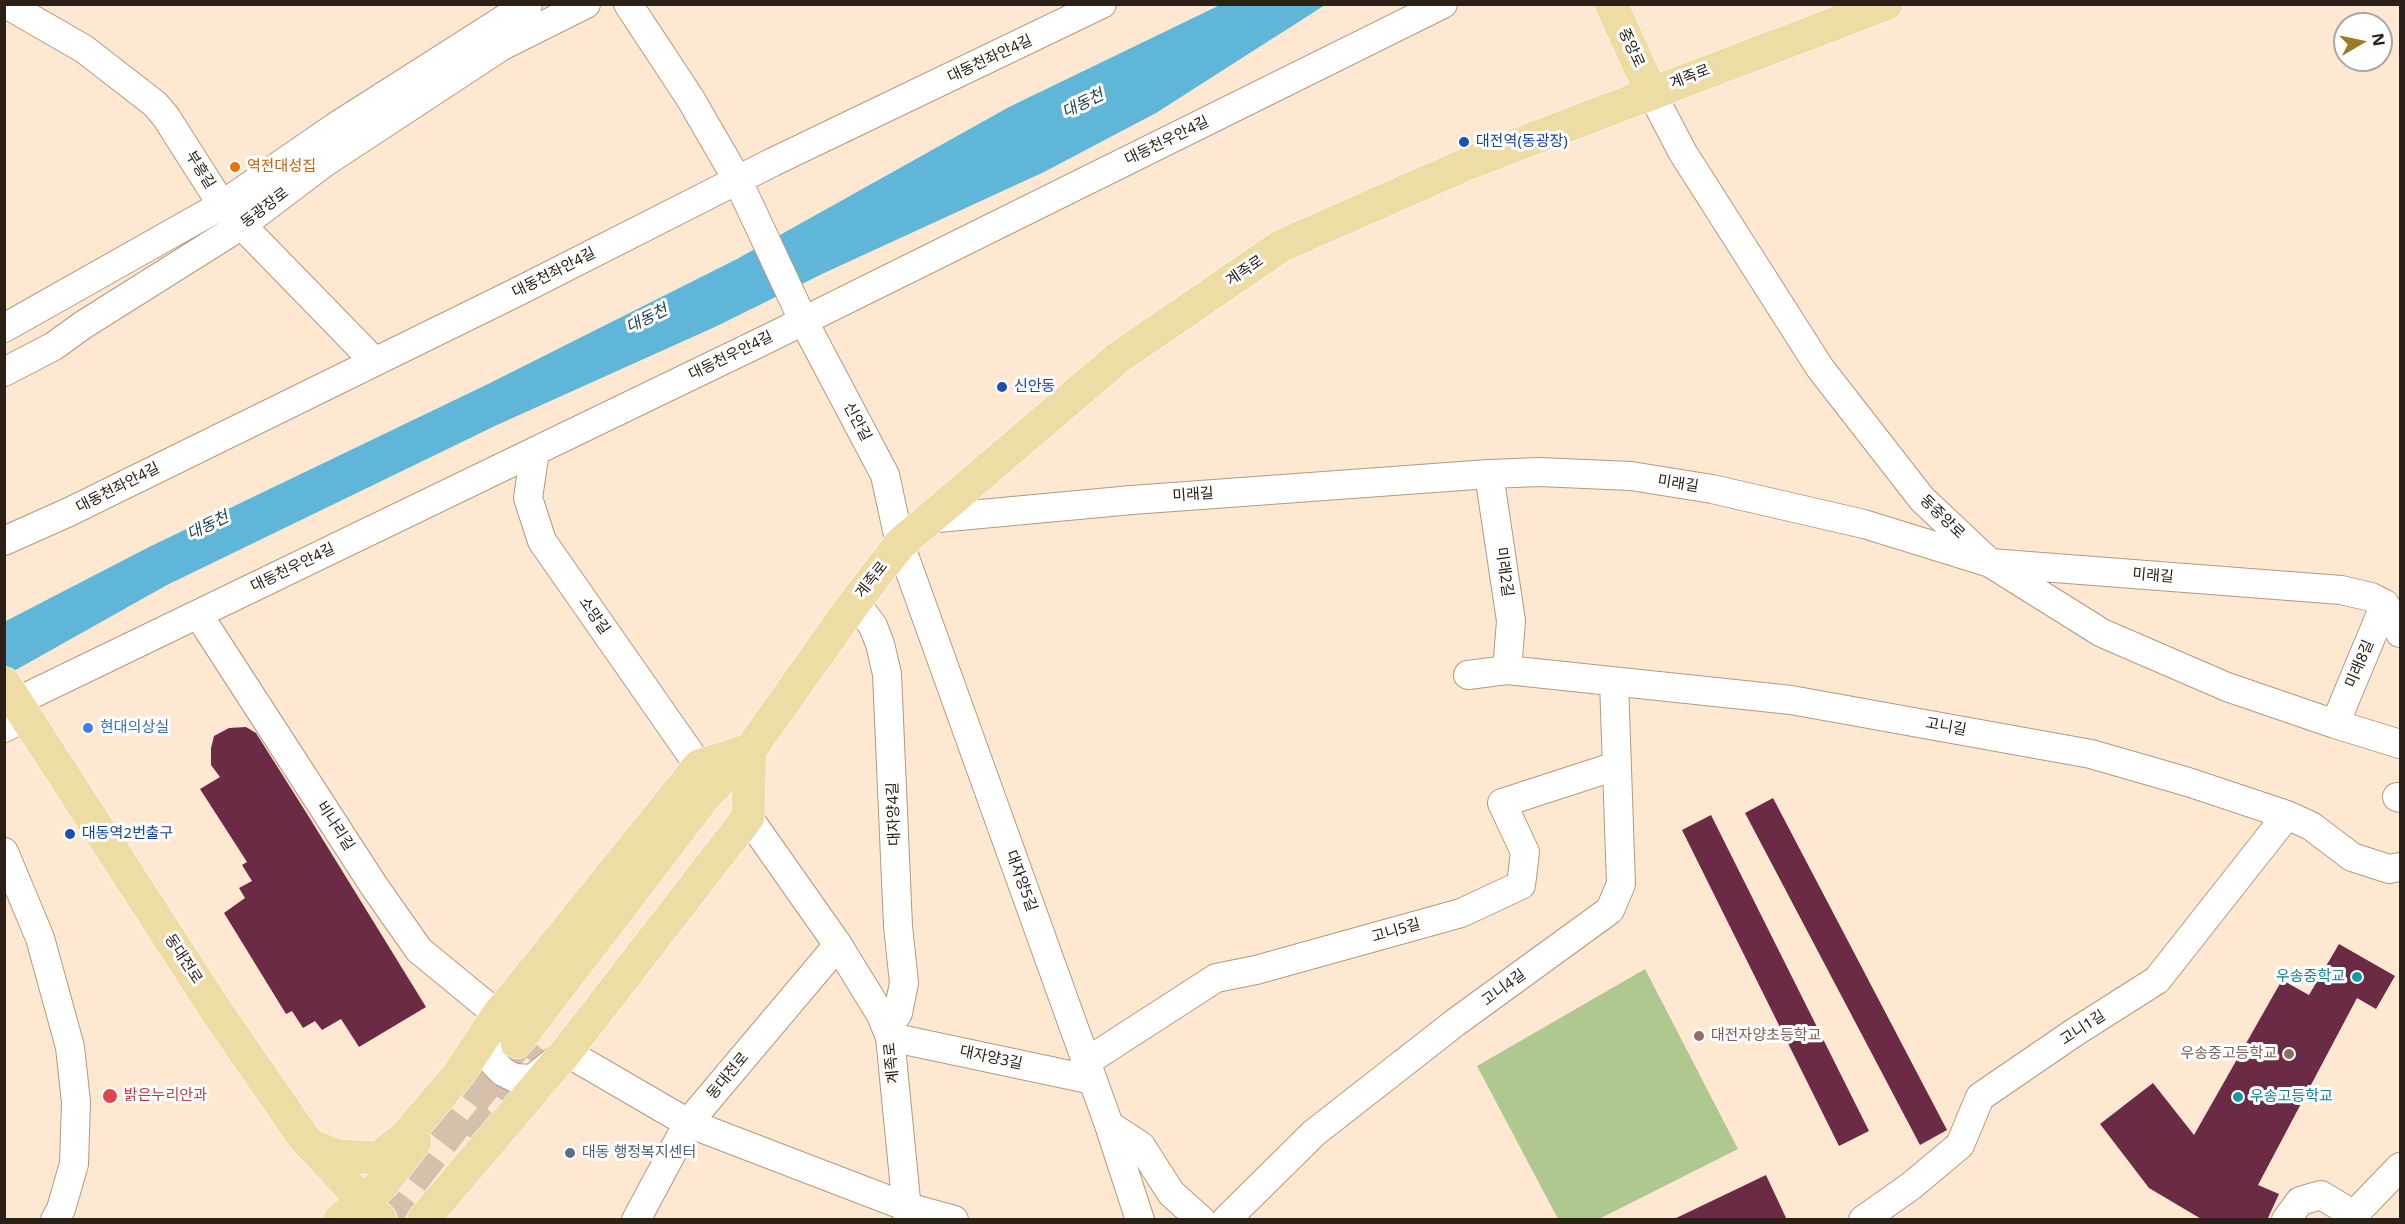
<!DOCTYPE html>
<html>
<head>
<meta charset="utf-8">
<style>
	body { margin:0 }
	#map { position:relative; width:2405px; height:1224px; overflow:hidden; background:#fee8d1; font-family:"Noto Sans",sans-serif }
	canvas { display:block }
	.frame { position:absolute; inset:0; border:6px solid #2a2015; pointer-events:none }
	.north { position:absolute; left:2333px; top:12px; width:60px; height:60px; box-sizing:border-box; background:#fff; border:2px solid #aaa6a1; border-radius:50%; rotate:81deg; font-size:16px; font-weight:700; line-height:24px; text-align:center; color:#2a2015 }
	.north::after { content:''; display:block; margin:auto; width:21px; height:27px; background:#9b7b25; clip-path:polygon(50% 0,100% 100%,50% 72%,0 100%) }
</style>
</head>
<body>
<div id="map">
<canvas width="2405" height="1224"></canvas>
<div class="frame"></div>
<div class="north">N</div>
</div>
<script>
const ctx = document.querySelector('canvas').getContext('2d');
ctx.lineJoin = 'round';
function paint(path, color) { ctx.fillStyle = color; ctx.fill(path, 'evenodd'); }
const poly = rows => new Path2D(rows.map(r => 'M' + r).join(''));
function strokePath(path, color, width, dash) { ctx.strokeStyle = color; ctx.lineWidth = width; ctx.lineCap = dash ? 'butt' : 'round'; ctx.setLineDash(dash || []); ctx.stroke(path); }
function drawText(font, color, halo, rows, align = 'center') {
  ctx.font = font + ' "Noto Sans","Noto Sans KR",sans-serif'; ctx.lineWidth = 6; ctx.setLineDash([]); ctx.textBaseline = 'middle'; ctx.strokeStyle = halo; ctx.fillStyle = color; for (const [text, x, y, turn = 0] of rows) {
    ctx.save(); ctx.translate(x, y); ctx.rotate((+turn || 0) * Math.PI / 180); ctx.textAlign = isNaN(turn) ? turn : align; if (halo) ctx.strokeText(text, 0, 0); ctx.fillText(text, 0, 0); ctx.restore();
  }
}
const green = poly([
	[1645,969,1738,1149,1599,1219,1558,1219,1477,1066]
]);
const water = poly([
	[1220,5,1325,5,1156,113,1044,172,822,274,717,326,497,425,167,585,5,676,4,622,149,547,488,384,737,259,1009,107]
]);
const building = poly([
	[246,727,256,733,309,817,426,1007,359,1047,341,1019,322,1030,315,1021,303,1028,292,1011,286,1014,224,913,245,898,239,888,252,881,242,865,247,862,200,789,220,777,211,765,211,748,214,736,229,728],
	[1773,798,1947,1130,1920,1145,1745,813],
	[1711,815,1869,1131,1839,1146,1682,830],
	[2339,944,2395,976,2376,1009,2357,998,2258,1185,2279,1194,2267,1220,2203,1220,2149,1188,2100,1124,2153,1083,2194,1135,2282,980,2309,995],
	[1766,1175,1787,1220,1672,1220]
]);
const majorTunnel = poly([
	[473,1140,543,1050],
	[382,1220,516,1044]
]);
const minor = poly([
	[6,4,84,49,155,104,166,117,222,205,374,361],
	[628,4,690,98,738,181,803,320,885,475,900,544,1109,1125,1140,1220],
	[1651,92,1683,153,1820,368,1922,499,1990,563,2102,633,2227,687,2335,724,2400,744],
	[4,328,222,205,335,127,528,4],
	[4,372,54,346,83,325,242,225,324,163,502,46,586,4],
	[535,451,528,498,542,541,699,766],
	[1489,474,1511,621,1507,670],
	[927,519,1132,500,1489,474,1539,472,1631,476,1712,489,1864,524,1990,563,2341,590,2371,597,2385,604,2400,633],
	[4,541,69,512,517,292,773,162,1102,4],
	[855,602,873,626,880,644,887,674,898,926,904,983,898,1013,887,1029],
	[198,614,374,886,419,950,498,1015,488,1042,488,1057,503,1072,515,1078,532,1079,566,1052,688,1123,907,1207,954,1220],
	[1468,675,1507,670,1791,700,2091,754,2188,782,2287,815,2311,826,2352,857,2389,869,2400,867],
	[16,702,763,341,1443,4],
	[2335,724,2385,604],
	[4,728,27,716],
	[2397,797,2400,798],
	[748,817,838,945,881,1015,890,1037,908,1220],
	[4,852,40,938,70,1047,76,1102,74,1164,61,1209,55,1220],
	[890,1037,1093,1080],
	[1086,1062,1216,978,1256,970,1461,913,1521,885,1525,852,1502,803,1616,766],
	[1109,1125,1141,1146,1171,1193,1201,1220],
	[636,1220,688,1123,838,945],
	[1226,1220,1314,1133,1456,1022,1610,910,1621,884,1614,682],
	[1863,1220,1911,1186,1960,1145,1980,1097,2075,1032,2157,980,2287,815],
	[2286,1220,2300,1201,2321,1195,2354,1215],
	[2349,1220,2400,1167]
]);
const major = poly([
	[1611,4,1651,92],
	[4,683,217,1012,304,1138,381,1220],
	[517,1042,706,795,750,750,855,602,900,544,1119,357,1281,246,1469,163,1886,4],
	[312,1146,338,1156,378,1158,405,1137,458,1075,498,1015,699,766,746,751],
	[340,1220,383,1184,415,1142],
	[423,1220,566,1052,748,817,750,750]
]);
const markers = [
	[1464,142,6,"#1a4fb4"],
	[235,167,6,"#e8710a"],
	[1002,387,6,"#1a4fb4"],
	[88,728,6,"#3f7fe0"],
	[70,834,6,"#1a4fb4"],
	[2357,977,6,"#0f9aa8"],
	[1699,1036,6,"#8d6e63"],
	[2289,1054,6,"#8d6e63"],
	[110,1096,8,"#e0444e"],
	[2238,1097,6,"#0f9aa8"],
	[570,1153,6,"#5c6f8a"]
];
const streetNames = [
	["중앙로",1631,48,65],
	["대동천좌안4길",990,59,-25],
	["계족로",1690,77,-21],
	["대동천우안4길",1167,141,-26],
	["부흥길",200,170,58],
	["동광장로",265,208,-37],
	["계족로",1245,271,-34],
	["대동천좌안4길",554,273,-27],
	["대동천우안4길",731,356,-26],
	["신안길",857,422,62],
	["미래길",1678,484,9],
	["대동천좌안4길",118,488,-27],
	["미래길",1193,495,-4],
	["동중앙로",1942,517,44],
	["대동천우안4길",293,568,-26],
	["미래2길",1504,572,82],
	["미래길",2153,576,5],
	["계족로",872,580,-52],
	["소망길",594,616,55],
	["미래8길",2360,664,-67],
	["고니길",1946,727,10],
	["대자양4길",894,814,-92],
	["비나리길",335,826,57],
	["대자양5길",1021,881,70],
	["고니5길",1396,931,-16],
	["동대전로",183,959,57],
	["고니4길",1504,988,-36],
	["고니1길",2083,1028,-33],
	["대자양3길",991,1058,12],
	["계족로",892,1063,-96],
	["동대전로",728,1076,-50]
];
const transitNames = [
	["대전역(동광장)",1476,142],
	["신안동",1014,387],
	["대동역2번출구",82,834]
];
const foodNames = [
	["역전대성집",247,167]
];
const shopNames = [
	["현대의상실",100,728]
];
const cultureNames = [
	["우송중학교",2345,977],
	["우송고등학교",2250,1097,"left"]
];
const educationNames = [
	["대전자양초등학교",1711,1036],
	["우송중고등학교",2277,1054,"right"]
];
const healthNames = [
	["밝은누리안과",124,1096]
];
const serviceNames = [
	["대동 행정복지센터",582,1153]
];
const waterNames = [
	["대동천",1083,104,-26],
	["대동천",647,319,-26],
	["대동천",208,526,-26]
];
paint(green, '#afc890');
paint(water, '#60b6d9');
paint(building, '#6c2b44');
strokePath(majorTunnel, '#d4c0ab', 33, [33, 16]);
strokePath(minor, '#b39a7e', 30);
strokePath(major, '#fff', 34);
strokePath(minor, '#fff', 28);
strokePath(major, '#eedca5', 33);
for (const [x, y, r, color] of markers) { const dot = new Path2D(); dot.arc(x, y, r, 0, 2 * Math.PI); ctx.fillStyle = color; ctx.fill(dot); strokePath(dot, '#fff', 2); }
drawText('15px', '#2a2015', '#fff', streetNames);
drawText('15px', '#164399', '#fff', transitNames, 'left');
drawText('15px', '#c56008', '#fff', foodNames, 'left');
drawText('15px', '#366cbe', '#fff', shopNames, 'left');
drawText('15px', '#0d838f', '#fff', cultureNames, 'right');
drawText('15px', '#785e54', '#fff', educationNames, 'left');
drawText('15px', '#be3a42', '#fff', healthNames, 'left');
drawText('15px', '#4e5e75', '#fff', serviceNames, 'left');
drawText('italic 16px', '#163d4c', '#fff', waterNames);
</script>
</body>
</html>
